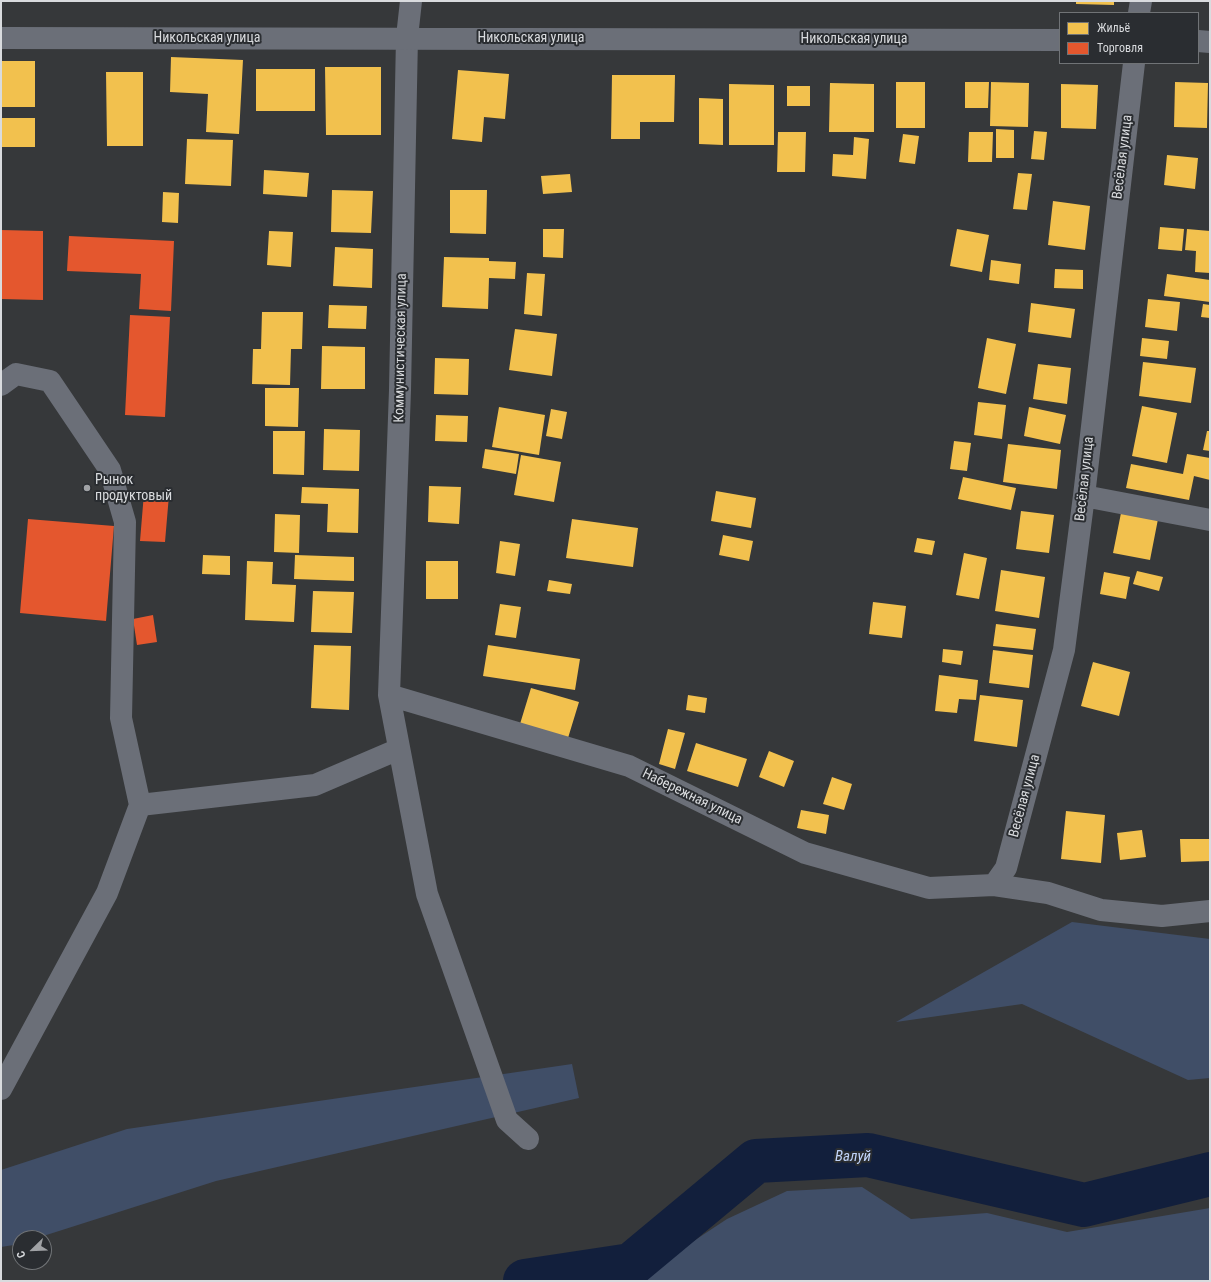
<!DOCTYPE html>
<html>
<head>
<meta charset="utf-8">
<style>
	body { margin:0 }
	#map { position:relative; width:1211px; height:1282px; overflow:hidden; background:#36383a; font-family:"Roboto Condensed",sans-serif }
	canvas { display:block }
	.frame { position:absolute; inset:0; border:2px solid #d9dbde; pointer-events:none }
	.legend { position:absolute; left:1059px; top:12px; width:140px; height:52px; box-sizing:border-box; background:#2a2d31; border:1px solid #707376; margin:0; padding:5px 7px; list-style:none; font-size:12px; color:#d9dbde }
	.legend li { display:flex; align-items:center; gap:8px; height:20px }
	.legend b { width:20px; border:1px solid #707376 }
	.north { position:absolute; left:12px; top:1230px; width:40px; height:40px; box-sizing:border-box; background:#2a2d31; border:1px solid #707376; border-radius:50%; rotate:247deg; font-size:11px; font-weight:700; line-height:16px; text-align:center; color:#d9dbde }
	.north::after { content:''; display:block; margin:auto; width:14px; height:18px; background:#a0a2a5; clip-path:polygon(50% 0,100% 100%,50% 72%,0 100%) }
</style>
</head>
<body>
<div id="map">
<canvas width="1211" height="1282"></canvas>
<div class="frame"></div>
<ul class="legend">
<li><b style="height:11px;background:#f2c14e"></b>Жильё</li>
<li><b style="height:11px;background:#e4572e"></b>Торговля</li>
</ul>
<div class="north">С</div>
</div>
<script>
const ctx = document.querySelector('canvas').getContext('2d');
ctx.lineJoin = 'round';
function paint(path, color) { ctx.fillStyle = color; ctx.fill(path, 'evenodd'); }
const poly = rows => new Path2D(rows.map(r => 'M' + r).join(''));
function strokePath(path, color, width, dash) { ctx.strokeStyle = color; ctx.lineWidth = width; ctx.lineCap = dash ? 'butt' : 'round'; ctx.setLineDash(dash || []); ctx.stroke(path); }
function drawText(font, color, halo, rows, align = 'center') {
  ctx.font = font + ' "Roboto Condensed",sans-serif'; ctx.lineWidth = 4; ctx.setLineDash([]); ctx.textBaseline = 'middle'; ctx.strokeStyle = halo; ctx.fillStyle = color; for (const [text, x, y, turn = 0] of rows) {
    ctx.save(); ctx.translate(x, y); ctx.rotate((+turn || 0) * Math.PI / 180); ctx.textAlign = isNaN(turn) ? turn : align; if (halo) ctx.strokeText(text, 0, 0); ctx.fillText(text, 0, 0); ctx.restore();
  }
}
const green = poly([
	[1072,922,1210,939,1210,1078,1188,1080,1022,1004,896,1022],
	[572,1064,579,1098,216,1181,37,1238,20,1238,20,1244,1,1247,1,1170,127,1129],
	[862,1187,911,1219,987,1213,1067,1232,1210,1208,1210,1281,633,1281,727,1219,787,1191]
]);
const homes = poly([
	[1076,1,1114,1,1114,5,1076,4],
	[171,57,243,60,239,134,206,132,208,94,170,92],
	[1,61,35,61,35,107,1,107],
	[325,67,381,67,381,135,326,135],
	[256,69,315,69,315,111,256,111],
	[458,70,509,74,505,119,484,117,482,142,452,139],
	[106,72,143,72,143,146,107,146],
	[612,75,675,75,674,122,640,122,640,139,611,139],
	[896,82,925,82,925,128,896,128],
	[965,82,989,82,988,108,965,108],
	[991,82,1029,83,1028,127,990,126],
	[1175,82,1208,83,1207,128,1174,127],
	[830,83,874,84,874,132,829,132],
	[729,84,774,85,774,145,729,145],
	[1061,84,1098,85,1096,129,1061,128],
	[787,86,810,86,810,106,787,106],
	[699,98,723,99,723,145,699,144],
	[1,118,35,118,35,147,1,147],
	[996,129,1014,130,1014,158,996,158],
	[1034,131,1047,132,1044,160,1031,159],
	[778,132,806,132,805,172,777,172],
	[969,132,993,132,992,162,968,162],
	[903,134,919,136,915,164,899,162],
	[854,137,869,139,866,179,832,176,833,154,853,155],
	[187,139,233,140,231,186,185,184],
	[1167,155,1198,158,1195,189,1164,185],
	[264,170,309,173,307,197,263,194],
	[1018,173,1032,174,1027,210,1013,209],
	[570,174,572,192,543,194,541,176],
	[332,190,373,191,371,233,331,232],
	[450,190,487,190,486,234,450,233],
	[163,192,179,193,178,223,162,222],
	[1053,201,1090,206,1085,250,1048,245],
	[1160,227,1184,229,1182,251,1158,249],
	[543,229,564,229,563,258,543,257],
	[957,229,989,235,982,272,950,266],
	[1187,229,1210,231,1210,273,1195,272,1196,251,1185,250],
	[269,231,293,232,291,267,267,265],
	[335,247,373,249,372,288,333,286],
	[444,257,489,258,489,261,516,262,515,279,489,278,488,309,442,307],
	[991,260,1021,264,1019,284,989,280],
	[1055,269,1083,270,1083,289,1054,288],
	[527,273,545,274,542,316,524,314],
	[1167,274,1210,280,1210,302,1164,296],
	[1148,299,1180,302,1177,331,1145,327],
	[1031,303,1075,309,1071,338,1028,332],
	[1203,304,1210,305,1210,318,1201,317],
	[329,305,367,306,366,329,328,328],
	[262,312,303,312,302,349,291,349,290,385,252,384,253,349,261,349],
	[515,329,557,334,552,376,509,370],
	[987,338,1016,344,1006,394,978,388],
	[1142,338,1169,341,1167,359,1140,356],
	[322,346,365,347,365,389,321,389],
	[435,358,469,359,468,395,434,394],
	[1143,362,1196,368,1191,403,1139,396],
	[1038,364,1071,368,1067,404,1033,399],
	[265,388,299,388,298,427,265,426],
	[978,402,1006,405,1002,439,974,435],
	[1142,406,1177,413,1167,463,1132,456],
	[499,407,545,415,539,455,492,447],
	[1029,407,1066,415,1060,444,1024,436],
	[551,409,567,412,562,439,546,436],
	[436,415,468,416,467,442,435,441],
	[324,429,360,430,359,471,323,470],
	[273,431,305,431,304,475,273,474],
	[1207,431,1210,431,1210,451,1203,450],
	[954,441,971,443,967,471,950,469],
	[1008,444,1061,450,1057,489,1003,482],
	[485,449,519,454,516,474,482,468],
	[1187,454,1210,458,1210,480,1194,476,1189,500,1126,488,1131,464,1183,474],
	[521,455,561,462,554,502,514,495],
	[963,477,1016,488,1011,510,958,499],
	[429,486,461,487,459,524,428,522],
	[302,487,359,489,358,533,327,532,328,504,301,503],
	[716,491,756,498,751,528,711,521],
	[1122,508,1159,514,1150,560,1113,553],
	[1021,511,1054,515,1049,553,1016,549],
	[275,514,300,515,299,553,274,552],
	[572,519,638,528,633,567,566,558],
	[723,535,753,541,749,561,719,555],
	[917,538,935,541,932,555,914,552],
	[500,541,520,544,515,576,496,573],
	[964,553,987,558,979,599,956,595],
	[203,555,230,556,230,575,202,574],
	[295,555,354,557,354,581,294,579],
	[247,561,273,562,272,584,296,585,294,622,245,620],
	[426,561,458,561,458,599,426,599],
	[1001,570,1045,577,1039,618,995,611],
	[1137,571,1163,577,1159,591,1133,584],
	[1104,572,1130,577,1126,599,1100,594],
	[549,580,572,584,570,594,547,591],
	[313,591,354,592,352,633,311,632],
	[873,602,906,606,902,638,869,634],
	[500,604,521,607,516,638,495,635],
	[996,624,1036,629,1033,650,993,646],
	[314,645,351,646,349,710,311,708],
	[488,645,580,659,575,690,483,676],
	[943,649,963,651,961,665,942,662],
	[993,650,1033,655,1029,688,989,683],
	[1093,662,1130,672,1119,716,1081,706],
	[939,675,978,680,976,700,959,699,957,713,935,711],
	[531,688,579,702,568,738,520,724],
	[688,695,707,698,705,713,686,710],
	[980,695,1023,700,1017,747,974,741],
	[668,729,685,733,675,769,659,764],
	[696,743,747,759,738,787,687,771],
	[769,751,794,761,784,787,759,777],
	[832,777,852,784,844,810,823,804],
	[801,810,829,815,826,834,797,828],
	[1066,811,1105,815,1101,863,1061,859],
	[1142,830,1146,857,1120,860,1117,833],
	[1180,839,1210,839,1210,861,1181,862]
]);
const shops = poly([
	[1,230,43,231,43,300,1,299],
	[69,236,174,241,171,311,139,309,141,274,67,271],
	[130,315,170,317,165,417,125,415],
	[144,493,169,495,165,542,140,541],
	[28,519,114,526,106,621,20,613],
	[153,615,157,642,137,645,133,619]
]);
const river = poly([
	[525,1281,631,1265,756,1161,868,1155,1084,1205,1210,1174]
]);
const minor = poly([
	[1139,13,1141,1],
	[407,37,400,390,389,695,427,894,507,1120,528,1139],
	[1,385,16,374,50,381,110,470,125,522,121,718,140,805,315,785,399,749],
	[1084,496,1210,520],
	[389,695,629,766,805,853,929,888,994,885,1048,893,1101,910,1162,916,1210,911],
	[994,885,1006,868,1064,650,1084,496,1134,63],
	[1,1089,107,893,140,805]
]);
const major = poly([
	[407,37,411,1],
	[1,38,1060,40],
	[1198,41,1210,42]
]);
const markers = [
	[87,488,4,"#a0a2a5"]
];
const streetNames = [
	["Никольская улица",207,38],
	["Никольская улица",531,38],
	["Никольская улица",854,39],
	["Весёлая улица",1123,157,-83],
	["Коммунистическая улица",401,348,-89],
	["Весёлая улица",1085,479,-84],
	["Весёлая улица",1025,796,-75],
	["Набережная улица",692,797,26]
];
const poiNames = [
	["Рынок",95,480],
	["продуктовый",95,496]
];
const waterNames = [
	["Валуй",853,1157]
];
paint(green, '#404e67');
paint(homes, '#f2c14e');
paint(shops, '#e4572e');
strokePath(river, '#121f3c', 44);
strokePath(minor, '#6b6f78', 22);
strokePath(major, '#6b6f78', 22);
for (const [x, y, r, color] of markers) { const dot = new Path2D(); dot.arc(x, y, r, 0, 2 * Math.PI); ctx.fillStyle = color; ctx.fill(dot); strokePath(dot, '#2a2d31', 1.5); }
drawText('14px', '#d9dbde', '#2a2d31', streetNames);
drawText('14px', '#d9dbde', '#2a2d31', poiNames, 'left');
drawText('italic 15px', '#c1d4fa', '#2a2d31', waterNames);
</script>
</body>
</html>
